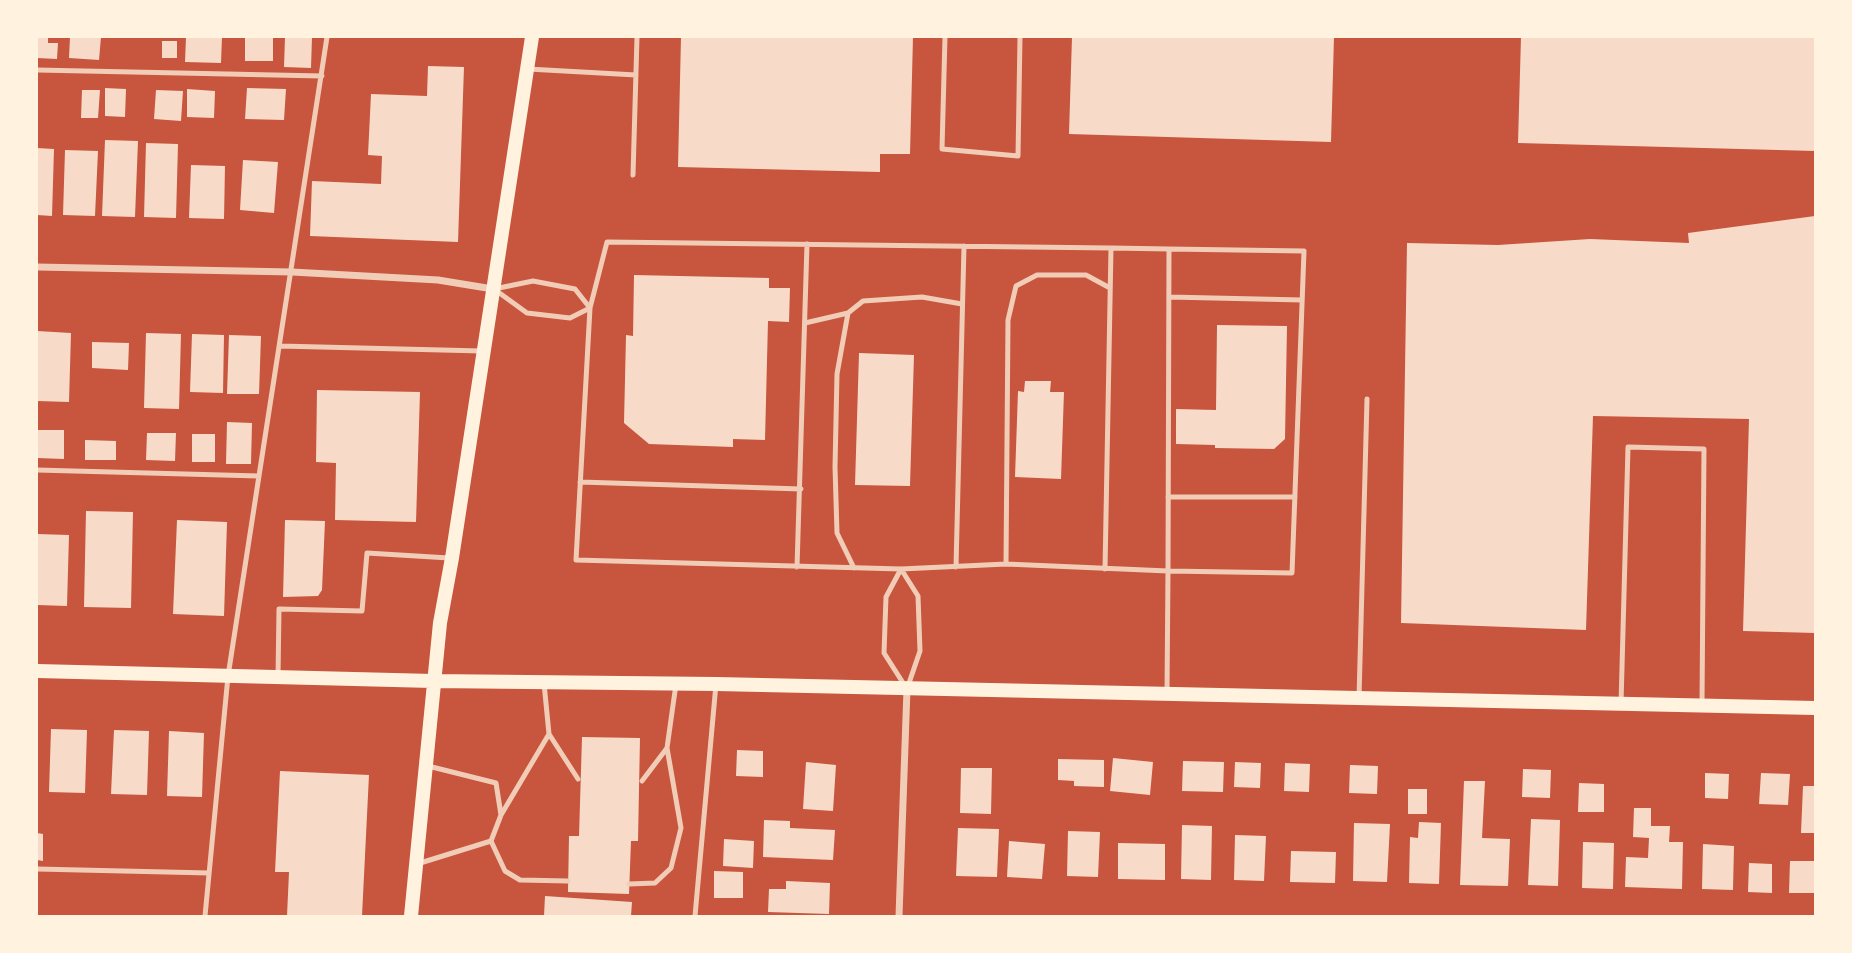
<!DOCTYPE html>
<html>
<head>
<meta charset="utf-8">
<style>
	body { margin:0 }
	#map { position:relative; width:1852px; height:953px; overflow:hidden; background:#c8553d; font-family:Bitter,serif }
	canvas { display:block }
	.frame { position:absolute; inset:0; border:38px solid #fff3e0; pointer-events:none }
</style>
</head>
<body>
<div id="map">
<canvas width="1852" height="953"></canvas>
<div class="frame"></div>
</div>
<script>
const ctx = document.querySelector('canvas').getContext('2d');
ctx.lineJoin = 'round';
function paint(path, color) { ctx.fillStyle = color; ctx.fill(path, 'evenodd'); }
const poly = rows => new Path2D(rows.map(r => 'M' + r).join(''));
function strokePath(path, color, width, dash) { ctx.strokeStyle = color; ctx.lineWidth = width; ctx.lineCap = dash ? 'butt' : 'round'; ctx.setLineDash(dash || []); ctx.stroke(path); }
const building = poly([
	[37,37,48,37,48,43,58,43,57,59,37,58],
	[70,37,101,37,99,60,69,58],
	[186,37,222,37,221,63,185,62],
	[245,37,273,37,273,61,245,61],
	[285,37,312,37,311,68,284,67],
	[681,37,913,37,910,154,880,154,880,172,678,167],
	[1072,37,1334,37,1331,142,1069,134],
	[1521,37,1815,37,1815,151,1518,143],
	[162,41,177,41,177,58,162,58],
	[428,66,464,67,458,242,310,236,312,181,381,184,382,156,368,155,371,94,427,96],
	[105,88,126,89,125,117,105,116],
	[247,88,286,89,284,120,245,119],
	[187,89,215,91,214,118,187,117],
	[82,90,100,90,98,118,81,118],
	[156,90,183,91,181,121,154,119],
	[105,140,138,141,135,217,102,216],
	[146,143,178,144,176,218,144,217],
	[37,148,54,149,52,216,37,215],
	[65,150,98,151,95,216,63,215],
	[243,160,278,162,274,213,240,210],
	[191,165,225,166,224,219,189,218],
	[1815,216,1815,633,1743,631,1749,419,1593,416,1586,630,1401,623,1407,243,1498,245,1590,239,1689,243,1688,233],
	[634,275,769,278,769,288,790,288,789,322,768,321,765,440,733,439,733,447,649,444,624,423,626,335,633,336],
	[1217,325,1287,326,1285,439,1274,449,1215,448,1215,445,1176,444,1176,409,1216,410],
	[37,331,71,333,69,402,37,401],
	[146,333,181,334,179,409,144,408],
	[192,334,224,335,223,393,190,392],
	[229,335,261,336,259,394,227,394],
	[92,342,129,343,128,370,92,368],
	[859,353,914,355,910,486,855,485],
	[1025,381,1051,381,1050,392,1064,392,1061,479,1015,477,1018,391,1024,392],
	[317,390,420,392,416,522,335,520,336,463,316,462],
	[227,422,252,423,251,464,226,464],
	[37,430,64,430,64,459,37,458],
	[147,433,176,433,175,461,146,460],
	[192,434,215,434,215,462,192,462],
	[85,440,116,441,116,460,85,460],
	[86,511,133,512,131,608,84,607],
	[177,520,227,522,224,616,173,614],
	[285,520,325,521,322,590,318,596,283,597],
	[37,534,69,535,67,606,37,605],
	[51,729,87,730,85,793,49,792],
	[114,730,149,731,147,795,111,794],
	[169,731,204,733,202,797,167,796],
	[582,737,640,738,638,841,631,841,629,894,568,892,569,836,579,836],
	[737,750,763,751,763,777,736,776],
	[1113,758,1153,762,1150,795,1110,791],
	[1058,759,1104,760,1104,787,1074,786,1074,781,1058,780],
	[1183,761,1224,762,1223,792,1182,791],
	[806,762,836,765,833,811,803,809],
	[1235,762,1261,763,1260,788,1234,787],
	[1285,763,1310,764,1309,792,1284,791],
	[1350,765,1378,766,1377,794,1349,793],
	[961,768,992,768,991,814,960,813],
	[1523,769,1551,770,1550,798,1522,797],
	[280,771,369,775,362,916,287,916,289,872,275,872],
	[1705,773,1729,774,1728,799,1705,798],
	[1761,773,1790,774,1788,805,1759,804],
	[1464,781,1485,781,1482,838,1510,839,1508,886,1460,885],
	[1579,783,1604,784,1604,812,1578,812],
	[1803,786,1815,786,1815,833,1801,833],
	[1408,789,1427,789,1427,814,1408,814],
	[1634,808,1651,808,1651,826,1670,826,1669,842,1683,842,1682,889,1625,887,1626,857,1648,858,1649,838,1633,837],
	[1531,819,1560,820,1558,886,1528,885],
	[764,820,790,821,790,828,835,830,833,860,763,857],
	[1419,822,1441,823,1439,884,1409,883,1410,837,1418,838],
	[1354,823,1390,824,1387,882,1353,881],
	[1182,825,1212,826,1211,880,1181,879],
	[958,828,999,829,997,877,956,876],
	[1068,831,1100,832,1098,877,1067,876],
	[37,833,43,834,43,861,37,860],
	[1235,835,1266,836,1264,881,1234,880],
	[724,839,754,841,753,868,723,866],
	[1009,841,1045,844,1042,879,1007,877],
	[1583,842,1614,843,1613,889,1582,888],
	[1118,843,1165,844,1165,880,1118,879],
	[1703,844,1734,846,1733,890,1702,889],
	[1291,851,1336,852,1335,883,1290,882],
	[1790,861,1815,861,1815,893,1789,893],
	[1749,863,1772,864,1772,893,1748,892],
	[714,871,743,872,743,898,714,898],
	[786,881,830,883,829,914,768,912,769,889,786,889],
	[545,896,632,902,631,916,544,916]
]);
const service = poly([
	[945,37,942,149,1018,156,1020,37],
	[528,69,636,75],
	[37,70,322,76],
	[633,175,637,37],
	[533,281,575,289,590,308,570,318,527,313,494,289,533,281],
	[1169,297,1302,300],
	[805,323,848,313],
	[280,346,482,351],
	[37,470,259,476],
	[580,482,801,489],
	[1168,497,1295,497],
	[1006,564,1008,320,1016,286,1037,275,1086,275,1110,288],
	[797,567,807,244],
	[956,567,964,246],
	[854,568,837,533,835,467,837,374,848,313,863,301,922,297,962,304],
	[901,569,886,597,884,653,905,686],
	[901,569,918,596,920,651,908,686],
	[1105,569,1111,248],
	[278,677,279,609,362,611,367,553,449,558],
	[544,683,549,734,578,779],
	[1167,692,1168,571,1292,573,1304,251,1169,249,1111,248,607,242,590,308,576,560,901,569,1006,564,1168,571,1169,249],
	[1359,698,1367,399],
	[1621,704,1628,447,1704,449,1702,704],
	[428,766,496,783,501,815],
	[642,781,667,748,676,684],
	[491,841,505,871,520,880,568,881],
	[417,864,491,841,501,815,549,734],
	[37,869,209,873],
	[629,884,655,883,671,868,681,828,667,748],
	[205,916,228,676,327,37],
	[695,916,716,684]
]);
const minor = poly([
	[37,267,292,272,438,280,493,289],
	[899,916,907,689]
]);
const secondary = poly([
	[37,671,433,681,716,684,1815,708],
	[411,916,440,623,452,558,532,37]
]);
paint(building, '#f7dbc8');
strokePath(service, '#f1ccb7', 5);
strokePath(minor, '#f1ccb7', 7);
strokePath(secondary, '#fff3e0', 14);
</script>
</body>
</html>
